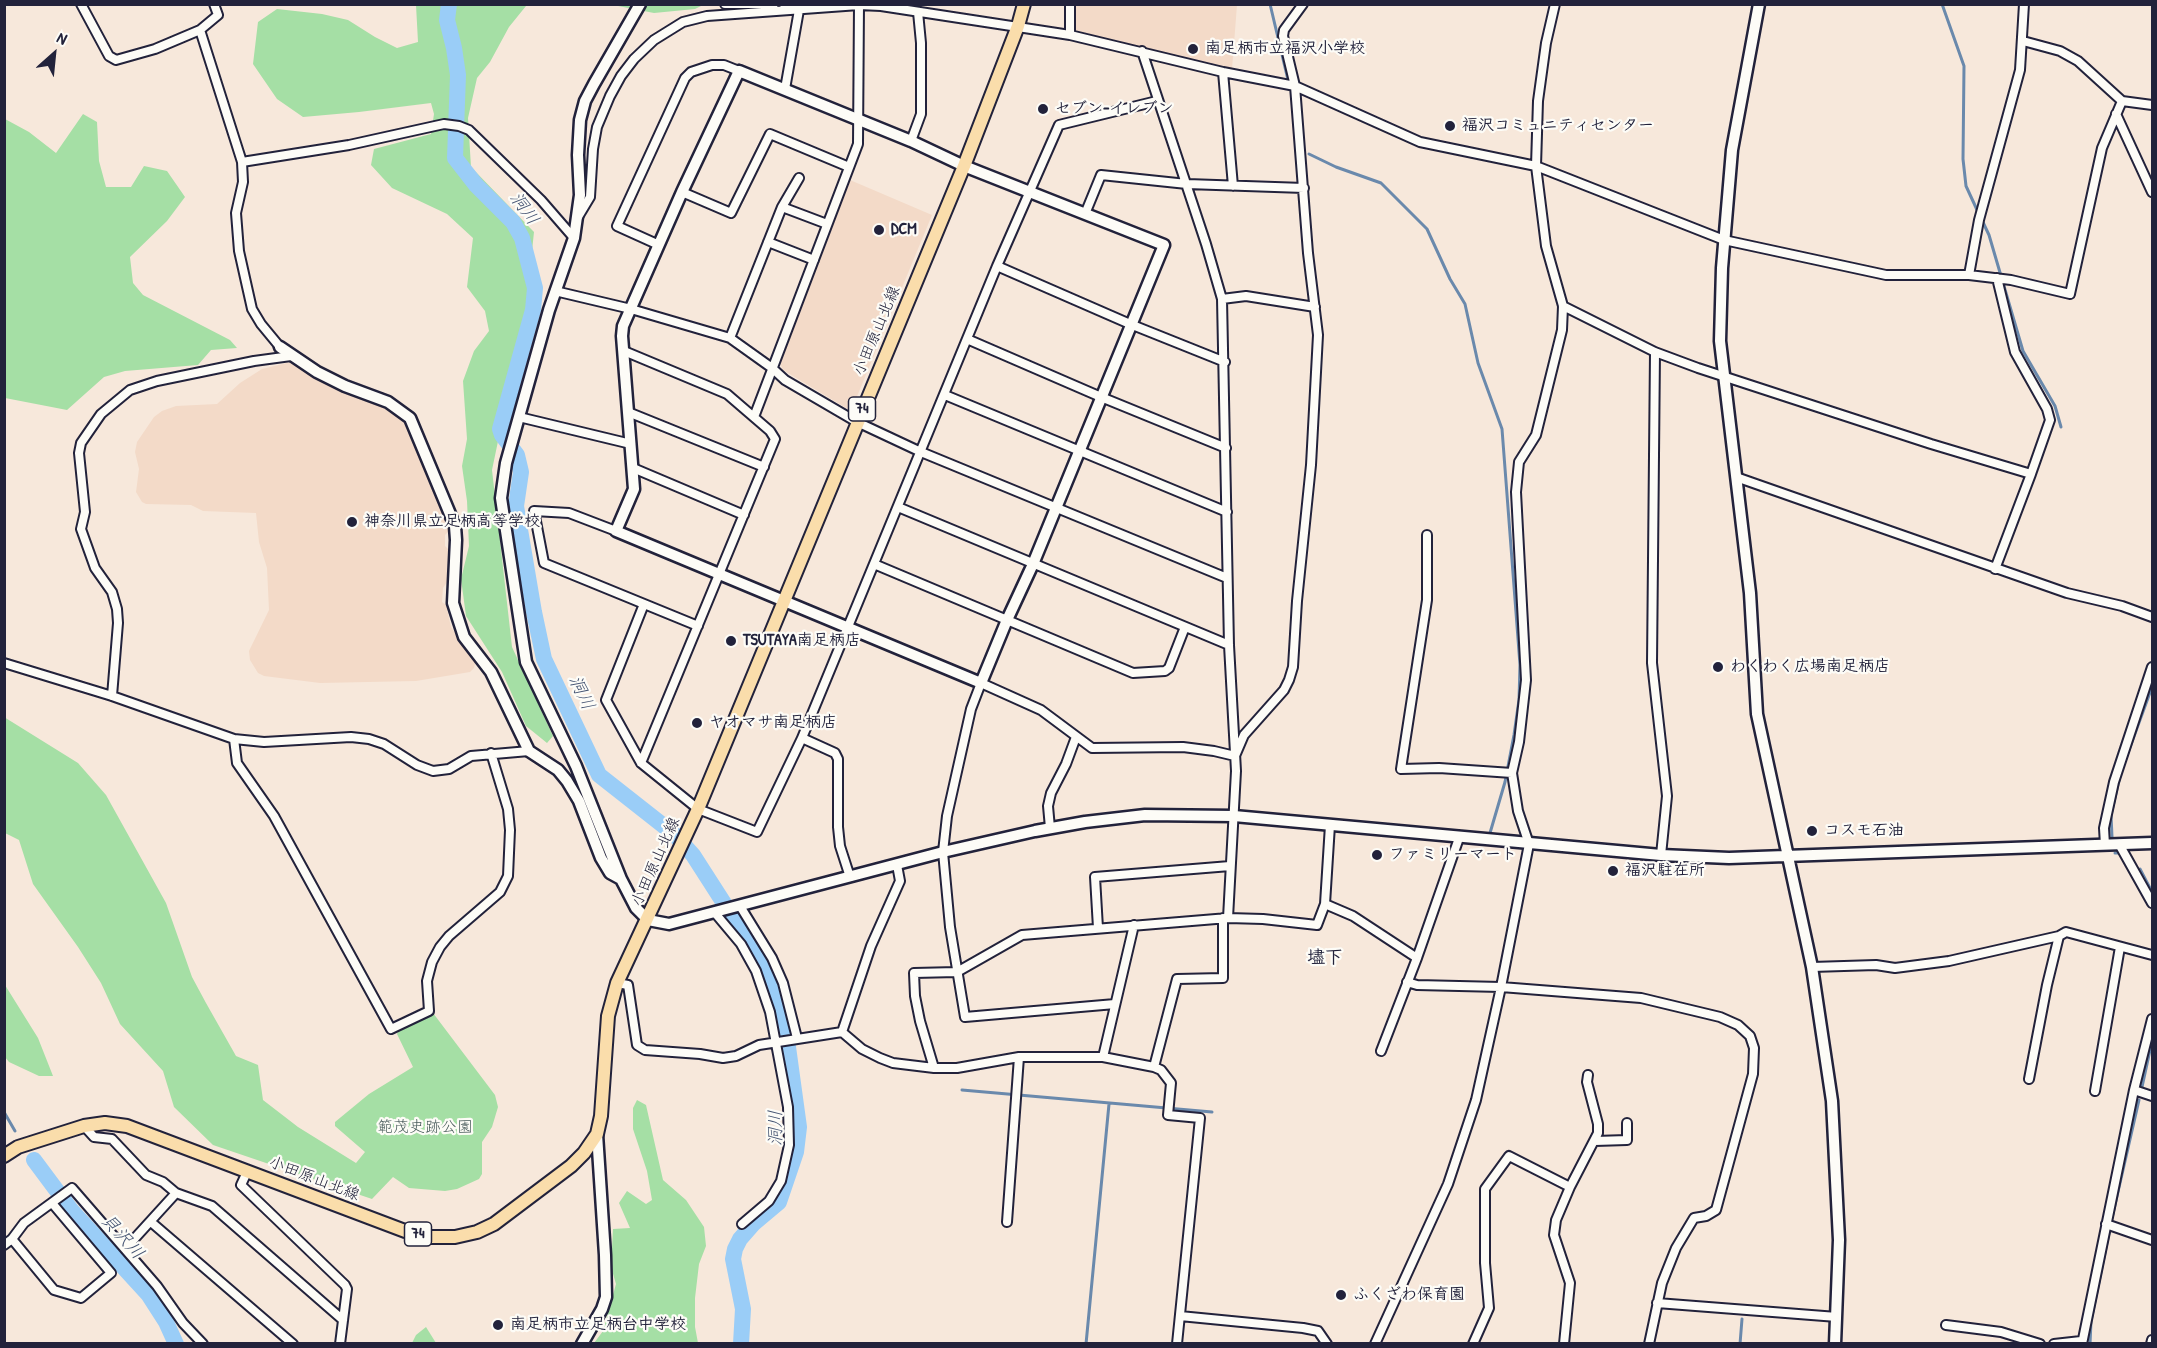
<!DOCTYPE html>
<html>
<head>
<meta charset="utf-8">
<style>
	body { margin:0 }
	#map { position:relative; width:2157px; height:1348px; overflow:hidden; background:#f7e8db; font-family:"Patrick Hand",sans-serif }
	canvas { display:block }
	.frame { position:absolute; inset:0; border:6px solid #22223b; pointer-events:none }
	.north { position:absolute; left:24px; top:24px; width:60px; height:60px; -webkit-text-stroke:4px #fdfcf7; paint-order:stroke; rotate:27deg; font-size:16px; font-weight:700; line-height:24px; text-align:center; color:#22223b }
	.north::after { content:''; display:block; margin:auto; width:21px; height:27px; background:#22223b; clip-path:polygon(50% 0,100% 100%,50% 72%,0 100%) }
</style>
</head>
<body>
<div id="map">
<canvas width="2157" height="1348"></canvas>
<div class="frame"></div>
<div class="north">N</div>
</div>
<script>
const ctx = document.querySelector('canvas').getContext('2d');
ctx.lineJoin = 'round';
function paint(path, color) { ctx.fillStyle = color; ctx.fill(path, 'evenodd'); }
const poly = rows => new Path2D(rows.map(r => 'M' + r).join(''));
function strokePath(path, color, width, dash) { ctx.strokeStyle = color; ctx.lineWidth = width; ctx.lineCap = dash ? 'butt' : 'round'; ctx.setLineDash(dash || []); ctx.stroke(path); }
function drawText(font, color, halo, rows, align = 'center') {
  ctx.font = font + ' "Patrick Hand","Klee One",sans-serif'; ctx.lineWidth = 4.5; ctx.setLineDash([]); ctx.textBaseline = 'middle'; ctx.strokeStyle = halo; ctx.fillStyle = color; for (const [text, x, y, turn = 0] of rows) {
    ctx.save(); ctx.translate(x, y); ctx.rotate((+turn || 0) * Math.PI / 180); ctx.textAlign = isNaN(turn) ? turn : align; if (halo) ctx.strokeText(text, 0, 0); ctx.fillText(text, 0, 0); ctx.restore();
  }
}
const built = poly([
	[1073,5,1237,5,1232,69,1073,30],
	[850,180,932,215,851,411,783,370,779,361],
	[291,362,342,391,386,407,403,420,443,513,449,531,445,535,445,546,449,550,449,579,443,588,442,602,446,605,451,627,465,648,476,659,474,668,470,672,416,681,320,683,264,676,258,673,250,660,249,651,269,610,267,568,259,542,256,513,203,511,191,505,146,504,142,502,136,492,139,469,135,452,137,442,154,417,162,411,176,406,217,404,240,383,262,369]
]);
const green = poly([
	[416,5,531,5,526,6,509,27,490,62,477,78,468,118,471,167,534,232,526,307,492,470,512,647,553,736,547,743,526,726,502,672,466,616,461,579,469,546,467,501,462,466,467,439,463,381,474,351,489,331,485,311,467,287,473,238,447,214,392,188,371,165,374,149,431,134,434,114,431,103,359,112,303,117,277,99,253,64,258,22,277,9,322,14,348,20,375,37,397,48,418,42],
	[613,5,703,5,695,9,654,13],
	[83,114,97,122,99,161,106,187,131,187,144,166,167,171,185,197,167,221,130,257,133,283,143,295,230,340,237,348,211,350,198,365,125,371,104,377,67,410,5,398,5,119,29,132,56,153],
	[4,717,78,763,106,795,166,903,192,977,206,1003,236,1056,258,1065,263,1100,298,1127,356,1163,365,1152,335,1126,335,1122,369,1094,413,1067,397,1034,399,1029,433,1013,495,1095,498,1107,492,1127,482,1142,482,1174,479,1179,457,1189,445,1191,409,1188,393,1177,372,1199,213,1145,174,1107,163,1071,120,1024,101,983,78,947,33,884,19,840,5,833],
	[5,985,38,1038,53,1076,39,1076,9,1062,5,1057],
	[637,1100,646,1105,663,1180,686,1200,704,1227,706,1246,699,1264,695,1298,695,1327,698,1343,594,1343,603,1331,616,1284,611,1267,613,1229,630,1228,619,1203,627,1191,646,1204,652,1200,647,1171,633,1129,633,1108],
	[426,1327,436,1343,412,1343,416,1335]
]);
const stream = poly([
	[1270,4,1288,80],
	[1942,4,1964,66,1963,159,1966,186,1978,212],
	[1309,154,1336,167,1381,183,1427,229,1450,279,1465,304,1478,363,1502,429,1520,665,1519,700,1514,735,1505,782,1490,833],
	[1981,218,1989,235,2023,351,2055,406,2061,427],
	[2125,761,2152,687],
	[2112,837,2111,815,2120,776],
	[2115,853,2119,853],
	[2140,869,2152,892],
	[2142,1087,2152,1041],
	[962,1090,1212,1112],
	[4,1112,15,1131],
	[2112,1218,2139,1100],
	[1086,1344,1109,1104],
	[1740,1344,1742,1319],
	[2090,1344,2091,1321,2109,1233]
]);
const river = poly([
	[449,4,447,20,454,48,458,75,455,158,476,185,513,222,522,238,535,288,533,310,500,429,502,435,517,455,521,472,516,506,534,612,544,659,599,775,674,834,693,855,763,964,775,992,785,1025,799,1127,796,1152,779,1202,754,1223,740,1239,735,1249,733,1259,743,1309,741,1344],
	[34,1160,72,1211,148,1294,166,1322,176,1344]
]);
const street = poly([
	[81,4,109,56,116,60,155,49,200,30,218,15,214,4],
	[725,4,774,4],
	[784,4,792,6,799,10,785,89],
	[1070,4,1070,35],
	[200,30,242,162,243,182,236,213,239,251,252,309,261,324,280,347],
	[2023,41,2060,51,2078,61,2122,101,2152,105],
	[1142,51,1206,244,1222,299,1229,645,1236,771,1228,918],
	[1223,72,1233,186],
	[2116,114,2152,192],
	[911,141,921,114,921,43,918,12],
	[242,162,349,145,444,124,459,126,469,130,541,200,574,238],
	[682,192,731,213,770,134,849,167],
	[782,207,827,224],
	[1085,214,1101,175,1187,184,1304,188],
	[578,217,590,197,593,149,597,127,610,96,621,76,634,59,654,40,683,22,707,16,859,5,881,6,1070,35,1223,72,1295,86,1420,142,1536,166,1724,240,1886,275,1969,275,2011,280,2070,294,2102,148,2122,101],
	[768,242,814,260],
	[659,245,617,226,685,78,691,72,712,65,724,65,739,71],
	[997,266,1130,324,1225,362],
	[1969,275,1979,220,2020,70,2024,4],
	[555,291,631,309,730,338,772,368,785,380,857,422,921,452,1227,578],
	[1222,299,1246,296,1315,307],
	[1563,306,1655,352,1698,368,1931,444,2031,474],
	[730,338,782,207,799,178],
	[967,339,1101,397,1226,448],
	[624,351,727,394,770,431,775,439,641,763],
	[1655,352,1652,663,1667,796,1661,855],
	[945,395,1227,512],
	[628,412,764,467],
	[519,417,631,444],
	[754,417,858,144,859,5],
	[633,468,744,515],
	[1736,477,2067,593,2122,606,2152,617],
	[898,507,1229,645],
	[616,531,569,513,534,511,544,563,698,626],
	[1427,535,1427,600,1401,769,1439,768,1512,773],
	[874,564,1133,673,1165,671,1169,668,1185,627],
	[1995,569,2031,474,2050,420,2047,409,2015,352,1997,278],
	[644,604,606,700,641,763,698,809,757,832,802,738,997,266,1059,125,1157,101],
	[4,663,112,696,234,739,264,742,351,737,369,739,384,744,417,765,433,771,449,769,471,756,529,751],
	[112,696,118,623,117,609,112,592,95,568,81,529,85,512,79,453,81,443,101,414,130,390,157,381,254,361,291,356],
	[802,738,835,753,838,759,838,827,840,846,850,877],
	[234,739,237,763,274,816,391,1029,429,1011,427,981,432,962,440,947,449,936,500,892,508,876,510,830,508,809,491,753],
	[1050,828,1048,806,1051,793,1066,764,1076,737],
	[2119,844,2152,903],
	[2105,845,2104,828,2114,782,2152,667],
	[1325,904,1353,916,1417,958],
	[740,906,772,958,783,983,797,1038],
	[715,913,741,944,756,971,770,1012,788,1107,789,1145,781,1181,769,1201,742,1224],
	[1098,928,1095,877,1230,866],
	[1812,967,1876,965,1895,968,1949,961,2059,936,2066,932,2152,955],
	[1407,982,1417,985,1501,987,1641,998,1720,1017,1738,1025,1750,1036,1754,1048,1753,1074,1716,1210,1706,1216,1694,1218,1676,1248,1662,1283,1649,1344],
	[617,983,628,985,637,1045,645,1050,700,1054,723,1058,736,1056,759,1045,842,1032],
	[1115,1004,965,1017,950,927,943,852,947,816,971,709,981,683,1041,710,1092,748,1183,747,1214,751,1235,756,1244,735,1284,690,1289,680,1293,667,1297,601,1311,465,1318,335,1308,253,1295,86,1283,36,1284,30,1303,4],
	[842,1032,862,1049,880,1058,893,1063,934,1068,957,1068,1019,1057,1103,1057,1154,1067,1177,979,1223,978,1223,918],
	[842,1032,871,946,900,881,897,865],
	[1381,1051,1417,958,1459,838],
	[1103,1057,1134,925],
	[1154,1067,1161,1070,1171,1083,1168,1115,1200,1118,1177,1344],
	[934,1068,920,1021,915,996,914,973,957,972,1022,935,1228,918,1263,919,1317,925,1325,904,1330,825],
	[2029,1079,2047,985,2059,936],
	[2134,1090,2152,1096],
	[2095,1091,2120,947],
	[84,1126,94,1137,112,1139,146,1175,163,1182,176,1193,212,1206,343,1320],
	[1595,1141,1627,1140,1627,1123],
	[247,1172,241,1185,345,1285,347,1289,340,1344],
	[151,1222,293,1344],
	[1007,1222,1019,1057],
	[2106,1224,2152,1240],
	[12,1239,54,1290,81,1298,111,1273,52,1203],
	[4,1245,12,1239,24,1223,72,1188,157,1286,183,1323,203,1344],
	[125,1249,176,1193],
	[1657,1303,1837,1317],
	[1180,1316,1303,1328,1318,1331,1327,1344],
	[1946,1325,2001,1332,2040,1344],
	[1375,1344,1448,1184,1476,1100,1501,987,1529,844,1518,811,1512,773,1519,742,1526,680,1516,492,1519,462,1536,435,1562,330,1563,306,1546,246,1536,166,1538,101,1546,43,1555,4],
	[1473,1344,1489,1308,1485,1263,1485,1189,1509,1156,1570,1187],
	[1564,1344,1570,1283,1554,1235,1556,1220,1570,1187,1598,1133,1598,1124,1587,1082,1588,1075],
	[2054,1344,2081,1341],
	[2082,1344,2134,1090,2152,1019],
	[2151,1344,2152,1340]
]);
const secondary = poly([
	[640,4,594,84,585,101,580,120,578,155,580,195,574,238,549,310,506,463,501,498,526,662,576,766,621,879,636,908,648,920,669,924,943,852,1035,831,1085,822,1145,815,1234,816,1661,855,1729,858,2152,843],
	[1759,4,1732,150,1722,268,1720,341,1750,593,1757,714,1812,967,1832,1101,1839,1240,1835,1344],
	[739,71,911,141,964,166,1164,245,1033,564,1007,620,981,683,616,531,634,489,622,336,623,326,682,192,739,71],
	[280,347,317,372,345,386,388,402,410,418,455,526,456,540,453,603,464,637,491,672,529,751,558,770,567,781,579,801,601,858,610,873,621,879],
	[582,1344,602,1309,606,1297,605,1255,597,1134]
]);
const primary = poly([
	[4,1156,18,1147,84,1126,105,1123,127,1126,405,1231,431,1237,455,1237,477,1232,494,1224,571,1166,584,1153,597,1134,601,1116,608,1016,617,983,698,809,964,166,1018,26,1024,4]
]);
const markers = [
	[1193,49,6,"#22223b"],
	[1043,109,6,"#22223b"],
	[1450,126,6,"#22223b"],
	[879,230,6,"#22223b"],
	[352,522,6,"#22223b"],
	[731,641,6,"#22223b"],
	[1718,667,6,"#22223b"],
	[697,723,6,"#22223b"],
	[1812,831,6,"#22223b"],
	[1377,855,6,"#22223b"],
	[1613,871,6,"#22223b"],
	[1341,1295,6,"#22223b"],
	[498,1325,6,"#22223b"]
];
const shields = [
	[862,409,27],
	[418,1234,27]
];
const shieldNames = [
	["74",862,409],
	["74",418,1234]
];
const poiNames = [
	["南足柄市立福沢小学校",1205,49],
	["セブン-イレブン",1055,109],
	["福沢コミュニティセンター",1462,126],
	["DCM",891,230],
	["神奈川県立足柄高等学校",364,522],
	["TSUTAYA南足柄店",743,641],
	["わくわく広場南足柄店",1730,667],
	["ヤオマサ南足柄店",709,723],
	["コスモ石油",1824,831],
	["ファミリーマート",1389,855],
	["福沢駐在所",1625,871],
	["ふくざわ保育園",1353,1295],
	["南足柄市立足柄台中学校",510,1325]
];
const streetNames = [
	["小田原山北線",877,331,-67],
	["小田原山北線",656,862,-66],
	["小田原山北線",314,1179,21]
];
const parkNames = [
	["範茂史跡公園",425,1128]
];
const waterNames = [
	["洞川",524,209,54],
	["洞川",581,693,65],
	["洞川",776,1128,-90],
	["貝沢川",122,1237,48]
];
const neighbourhoodNames = [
	["壗下",1325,958]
];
paint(built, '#f3dac8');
paint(green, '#a5dfa5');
strokePath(stream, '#6a89ac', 3);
strokePath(river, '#9acdf7', 16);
strokePath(street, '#22223b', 12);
strokePath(secondary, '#22223b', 15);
strokePath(primary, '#22223b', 16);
strokePath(street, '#fdfcf7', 8);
strokePath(secondary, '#fdfcf7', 10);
strokePath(primary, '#faddab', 12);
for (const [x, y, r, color] of markers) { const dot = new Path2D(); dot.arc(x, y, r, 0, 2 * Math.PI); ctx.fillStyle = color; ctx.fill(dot); strokePath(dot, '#fdfcf7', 2); }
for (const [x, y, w] of shields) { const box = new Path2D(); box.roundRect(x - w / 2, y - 12, w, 24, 4.5); ctx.fillStyle = '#fdfcf7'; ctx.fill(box); strokePath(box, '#22223b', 1.5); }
drawText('bold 15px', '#22223b', null, shieldNames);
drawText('bold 16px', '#22223b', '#fdfcf7', poiNames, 'left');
drawText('16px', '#22223b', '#fdfcf7', streetNames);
drawText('16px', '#495b5b', '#fdfcf7', parkNames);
drawText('italic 18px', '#465573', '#fdfcf7', waterNames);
drawText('bold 18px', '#22223b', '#fdfcf7', neighbourhoodNames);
</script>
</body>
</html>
